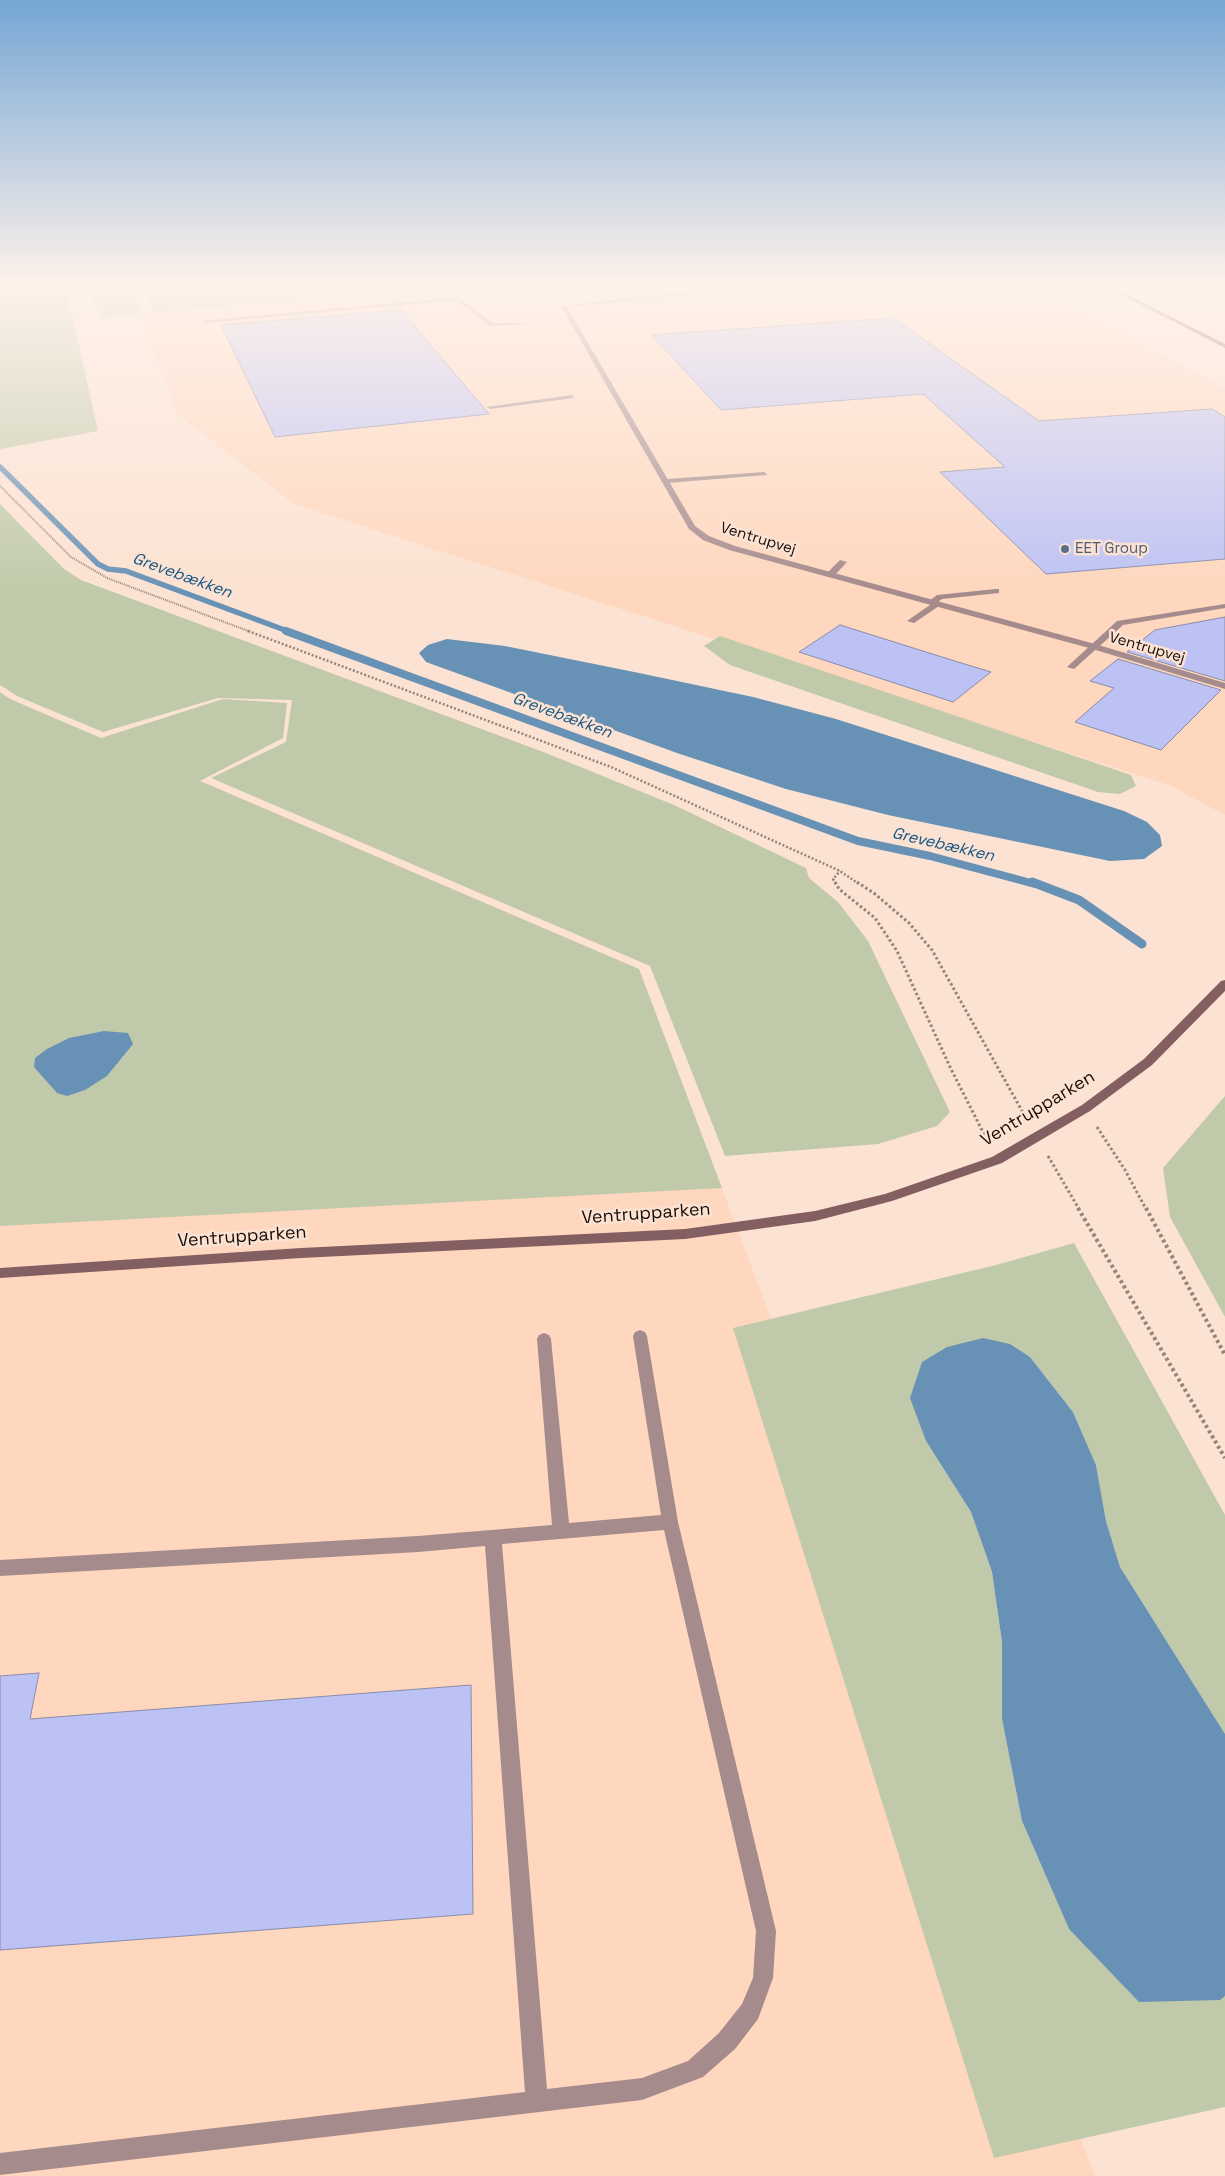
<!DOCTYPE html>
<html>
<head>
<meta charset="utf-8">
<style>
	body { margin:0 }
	canvas { display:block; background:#fce2d2 }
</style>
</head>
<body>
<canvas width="1225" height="2176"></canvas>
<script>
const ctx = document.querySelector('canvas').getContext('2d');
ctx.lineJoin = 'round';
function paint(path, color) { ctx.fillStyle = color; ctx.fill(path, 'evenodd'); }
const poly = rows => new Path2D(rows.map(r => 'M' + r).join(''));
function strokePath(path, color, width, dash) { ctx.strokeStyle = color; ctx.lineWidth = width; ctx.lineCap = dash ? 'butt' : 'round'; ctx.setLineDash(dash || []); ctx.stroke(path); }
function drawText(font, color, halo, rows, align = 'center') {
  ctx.font = font + ' "Space Grotesk",sans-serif'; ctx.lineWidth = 5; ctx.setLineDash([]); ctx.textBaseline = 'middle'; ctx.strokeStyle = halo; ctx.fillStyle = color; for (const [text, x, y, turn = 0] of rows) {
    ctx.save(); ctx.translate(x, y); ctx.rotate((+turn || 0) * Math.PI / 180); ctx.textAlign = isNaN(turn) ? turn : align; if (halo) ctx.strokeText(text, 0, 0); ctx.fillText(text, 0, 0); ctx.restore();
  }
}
const built = poly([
	[479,287,1028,287,1225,388,1225,815,1169,785,294,504,177,414,143,318],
	[0,692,10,699,639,969,1095,2176,0,2176]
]);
const green = poly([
	[0,287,66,287,98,431,0,449],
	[88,287,133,287,142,314,101,319],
	[143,287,448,287,153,313],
	[0,504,64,569,81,580,546,753,674,805,806,868,809,878,838,902,868,941,950,1112,937,1126,878,1144,725,1156,650,966,211,778,286,742,292,700,218,698,103,732,17,696,0,685],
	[720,636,1131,775,1136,786,1120,794,1098,792,730,665,704,646],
	[0,692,10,699,101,738,223,699,287,703,283,738,200,781,639,969,722,1188,0,1226],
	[1225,1096,1225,1317,1170,1217,1163,1168],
	[1074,1243,1225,1515,1225,1734,1120,1567,1106,1521,1096,1465,1073,1412,1030,1357,926,1441,971,1512,992,1572,1002,1642,1002,1719,1022,1821,1069,1929,1219,2000,1225,1996,1225,2107,994,2158,733,1328,996,1265]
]);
const water = poly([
	[447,639,505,646,639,673,753,697,836,719,1124,811,1147,822,1160,835,1162,846,1144,859,1110,861,888,815,786,789,677,753,426,662,419,653,428,645],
	[104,1031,128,1033,133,1044,107,1076,85,1090,67,1096,57,1093,34,1067,35,1058,47,1049,69,1038],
	[983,1338,1010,1344,1030,1357,1073,1412,1096,1465,1106,1521,1120,1567,1225,1734,1225,1996,1220,2000,1139,2002,1069,1929,1022,1821,1002,1719,1002,1642,992,1572,971,1512,926,1441,910,1398,922,1362,947,1347]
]);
const streamFar2 = poly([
	[0,467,98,564,108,569,126,571,290,632]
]);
const streamFar1 = poly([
	[286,631,858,841,930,856,1035,884]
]);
const stream = poly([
	[1032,882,1079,900,1142,944]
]);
const building = poly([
	[401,310,489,414,275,437,221,325,401,310],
	[893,318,1039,421,1212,409,1225,417,1225,559,1046,574,940,472,1005,467,923,394,721,410,652,335,893,318],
	[1225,617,1225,681,1127,652,1155,630,1225,617],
	[840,625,958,662,991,672,953,702,799,652,840,625],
	[1118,659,1221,690,1161,750,1075,722,1114,688,1090,681,1118,659],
	[39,1673,30,1719,471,1685,473,1914,0,1950,0,1676,39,1673]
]);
const pathFar3 = poly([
	[0,486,71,557,107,578,251,632]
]);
const pathFar2 = poly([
	[248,631,611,767,840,871,859,884],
	[836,884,833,879,840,871]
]);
const pathFar1 = poly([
	[835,882,839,889,875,918,897,951,950,1067,987,1140],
	[857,882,875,894,909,923,932,950,1026,1118],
	[1097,1127,1125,1170,1146,1209],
	[1048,1156,1079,1209]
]);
const path = poly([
	[1078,1208,1225,1458],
	[1146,1208,1225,1355]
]);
const lane = poly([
	[458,297,493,323,533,324,490,326,457,300,205,323,202,321,458,297],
	[572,395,574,398,490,409,487,407,572,395],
	[764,472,767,474,766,475,667,483,664,481,667,479,764,472],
	[840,560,847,562,833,577,827,577,827,573,840,560],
	[996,589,999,589,999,593,942,599,938,602,939,606,914,623,907,621,930,605,929,601,937,595,996,589],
	[1225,604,1225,608,1123,625,1074,669,1067,667,1117,621,1225,604],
	[640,1330,645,1332,647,1336,678,1522,776,1931,773,1978,758,2019,735,2049,703,2077,642,2100,0,2175,0,2153,525,2092,485,1546,418,1552,0,1576,0,1560,418,1536,552,1525,537,1339,539,1335,544,1333,549,1335,551,1339,569,1523,661,1515,633,1336,635,1332,640,1330],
	[664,1530,756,1931,753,1978,742,2004,719,2033,688,2061,642,2078,547,2089,502,1544,664,1530]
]);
const street = poly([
	[743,287,763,287,567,307,695,526,709,536,735,546,1095,644,1225,683,1225,689,1089,648,729,550,703,540,689,529,561,306,743,287],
	[1217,287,1225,288,1225,291,1217,288,1217,287]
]);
const secondary = poly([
	[1106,287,1112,287,1225,344,1225,348,1106,287],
	[1225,980,1225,991,1152,1065,1090,1111,1002,1163,892,1201,815,1221,685,1239,301,1258,0,1278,0,1268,301,1248,685,1229,815,1211,885,1194,992,1157,1082,1105,1144,1059,1221,981,1225,980]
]);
const markers = [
	[1065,549,5,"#5c6f8a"]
];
const farStreetnames = [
	["Ventrupvej",758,539,17],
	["Ventrupvej",1147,648,16]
];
const farServicenames = [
	["EET Group",1075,549]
];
const farWaternames = [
	["Grevebækken",182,576,20],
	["Grevebækken",562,716,20],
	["Grevebækken",943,845,13]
];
const streetNames = [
	["Ventrupparken",1038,1109,-31],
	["Ventrupparken",646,1214,-4],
	["Ventrupparken",242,1237,-4]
];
paint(built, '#fed7be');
paint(green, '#c0caaa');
paint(water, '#6892b5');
strokePath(streamFar2, '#6892b5', 5.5);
strokePath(streamFar1, '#6892b5', 8);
strokePath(stream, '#6892b5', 9);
paint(building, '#bdc2f4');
strokePath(building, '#898caa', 1);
strokePath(pathFar3, '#978378', 2, [1, 1]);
strokePath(pathFar2, '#978378', 2.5, [2, 2]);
strokePath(pathFar1, '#978378', 3, [2.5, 2.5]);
strokePath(path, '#978378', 4, [3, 3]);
paint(lane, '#a58b8c');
paint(street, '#a58b8c');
paint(secondary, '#845f61');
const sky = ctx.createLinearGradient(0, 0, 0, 592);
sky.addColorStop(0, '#75a6d4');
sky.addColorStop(0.48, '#fef2eb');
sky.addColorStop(1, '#fef2eb00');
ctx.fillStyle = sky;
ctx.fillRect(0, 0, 1225, 592);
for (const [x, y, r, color] of markers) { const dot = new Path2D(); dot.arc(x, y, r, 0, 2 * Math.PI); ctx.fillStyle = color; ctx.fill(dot); strokePath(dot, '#fce2d2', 2); }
drawText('15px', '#190e08', '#fce2d2', farStreetnames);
drawText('15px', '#4e5e75', '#fce2d2', farServicenames, 'left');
drawText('italic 16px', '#125584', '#fce2d2', farWaternames);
drawText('18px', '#190e08', '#fce2d2', streetNames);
</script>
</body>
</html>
